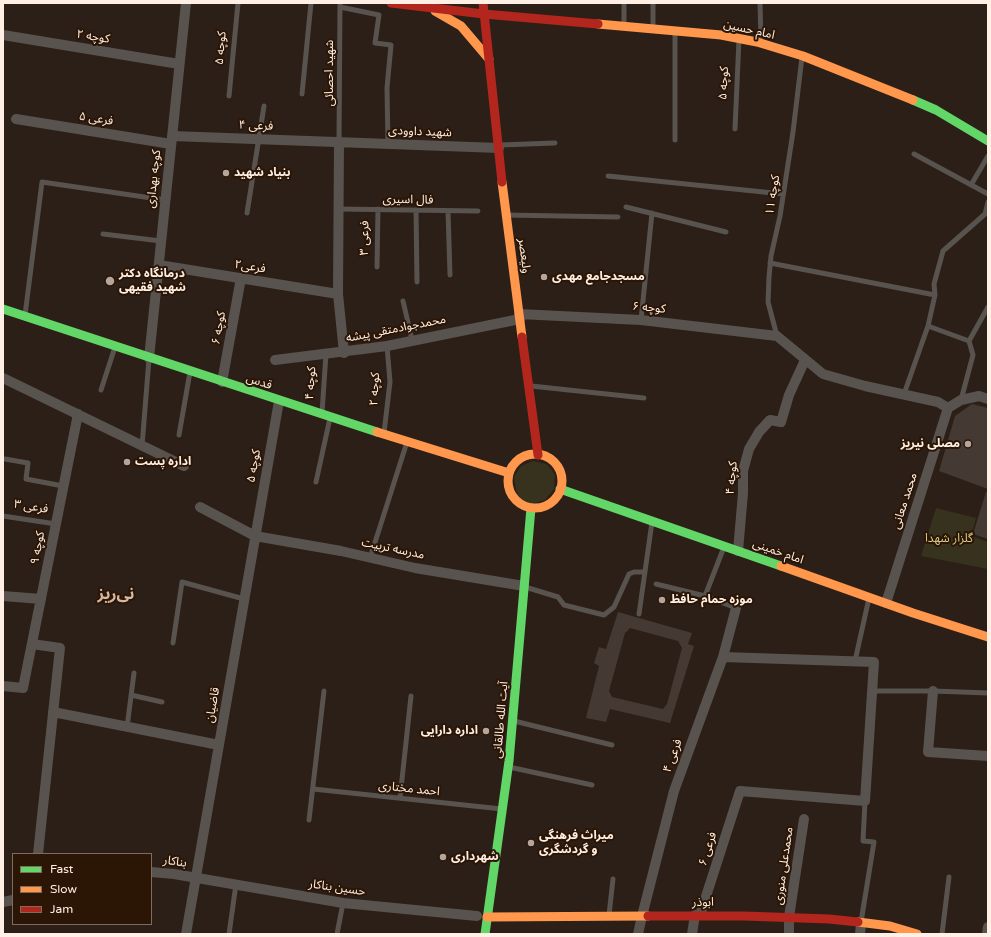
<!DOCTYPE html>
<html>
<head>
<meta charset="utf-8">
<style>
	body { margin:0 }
	#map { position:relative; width:991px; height:937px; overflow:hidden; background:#2c1f17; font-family:"Varela Round",sans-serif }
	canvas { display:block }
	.frame { position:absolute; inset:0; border:4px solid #ffefe5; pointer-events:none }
	.legend { position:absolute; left:12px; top:853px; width:140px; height:72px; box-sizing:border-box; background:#2b1505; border:1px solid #806c5f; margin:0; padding:5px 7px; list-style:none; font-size:12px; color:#ffefe5 }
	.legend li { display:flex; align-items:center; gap:8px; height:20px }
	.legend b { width:20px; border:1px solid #806c5f }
</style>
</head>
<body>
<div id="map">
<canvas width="991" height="937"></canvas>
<div class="frame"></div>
<ul class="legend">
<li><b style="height:5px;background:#63d668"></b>Fast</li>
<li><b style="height:5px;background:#ff974d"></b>Slow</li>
<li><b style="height:5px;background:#b3261e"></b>Jam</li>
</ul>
</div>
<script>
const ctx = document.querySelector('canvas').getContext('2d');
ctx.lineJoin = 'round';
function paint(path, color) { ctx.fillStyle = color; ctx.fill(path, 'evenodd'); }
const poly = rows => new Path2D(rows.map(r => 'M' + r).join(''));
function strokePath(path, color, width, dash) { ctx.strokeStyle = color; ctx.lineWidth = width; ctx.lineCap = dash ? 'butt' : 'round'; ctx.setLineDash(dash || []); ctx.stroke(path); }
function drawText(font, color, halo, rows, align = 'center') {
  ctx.font = font + ' "Varela Round","Noto Sans Arabic",sans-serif'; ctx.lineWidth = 4; ctx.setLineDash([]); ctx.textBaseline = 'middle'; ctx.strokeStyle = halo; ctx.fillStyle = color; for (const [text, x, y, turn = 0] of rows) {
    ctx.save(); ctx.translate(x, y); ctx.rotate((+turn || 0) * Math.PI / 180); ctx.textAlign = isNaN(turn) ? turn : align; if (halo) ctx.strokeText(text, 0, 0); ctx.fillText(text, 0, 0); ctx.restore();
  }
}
const green = poly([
	[533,461,546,464,551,469,555,475,554,489,545,500,524,506,516,490,514,477,521,466],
	[936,508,976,518,971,536,988,542,988,569,921,556]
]);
const building = poly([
	[972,404,988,408,988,489,939,471,955,416],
	[986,492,988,492,988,539,973,534],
	[618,612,692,633,688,644,694,646,670,723,610,709,606,722,586,718,599,666,594,663,599,647,606,649],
	[630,628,678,641,682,648,667,704,663,709,612,697,609,691,625,633]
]);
const lane = poly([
	[653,3,653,28],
	[760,3,761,42],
	[340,7,379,15,375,43,391,45,387,88,388,144],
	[624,25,624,3],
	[675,32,675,140],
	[302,94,311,3],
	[229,96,238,3],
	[735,129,739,39],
	[339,142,340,3],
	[500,145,555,143],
	[914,154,988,194],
	[608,176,783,194],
	[971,185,988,156],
	[626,207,726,232],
	[338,209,478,211],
	[416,210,417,282],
	[448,211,450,275],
	[247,213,264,106],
	[507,215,618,217],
	[103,234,161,241],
	[770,263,935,295],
	[377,267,378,209],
	[403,301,412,340],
	[25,315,42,182,165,200],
	[641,320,652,213],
	[928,326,969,341,988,307],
	[777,336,768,302,769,277,771,256,780,216,793,132,802,57],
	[531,386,644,398],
	[101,390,115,347],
	[904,394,928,326,935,295,934,284,943,251,985,214,988,202],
	[961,400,973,355,969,341],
	[322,413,326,354],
	[384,433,390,382,387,346],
	[179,435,190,372],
	[142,446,149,359],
	[5,459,28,463,26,479,63,486],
	[316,482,330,418],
	[3,516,56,524],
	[724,547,705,596,736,608],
	[370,558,407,442],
	[656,584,705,596],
	[525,587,558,597,564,605,604,615,614,607,629,574,634,572,645,572],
	[639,614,652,522],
	[173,643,182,582,244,599],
	[855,661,869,598],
	[872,691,933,691,988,693],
	[131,695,162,702],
	[514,721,612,745],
	[127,727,134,673],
	[509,767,592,785],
	[313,789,502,809],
	[400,798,411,696],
	[309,820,324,691],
	[609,915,613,879],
	[861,922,874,842,863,841,865,801],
	[229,934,236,884],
	[337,934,343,903],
	[942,934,949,877]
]);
const street = poly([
	[3,35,179,64],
	[16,119,171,144],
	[172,136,499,148],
	[339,142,338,294,344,353],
	[159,265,338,294],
	[519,314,641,320,777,336,823,374,865,386,938,402,948,408],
	[149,358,186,3],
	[275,360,387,346,520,319],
	[3,378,184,466],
	[222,382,241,278],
	[948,408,961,400,979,396,988,399],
	[200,507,255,536,341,551,415,568,524,586],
	[738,551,743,493,743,471,749,449,759,432,770,420,781,422,789,395,805,360],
	[3,596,41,599],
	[886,603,948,408],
	[32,644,60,648,38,854],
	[3,686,23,688,78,414],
	[933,691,928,752,988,756],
	[53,712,219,745],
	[151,872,174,874,343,903,477,916],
	[3,902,13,900],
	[700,915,740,791,865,801,874,662,723,657],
	[186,934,279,401],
	[638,934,642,916,674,791,723,657,736,608],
	[692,934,695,915],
	[789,934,789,917,804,819],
	[860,934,861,923],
	[987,934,988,927]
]);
const fast = poly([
	[913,100,936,110,988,141],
	[3,309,377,432],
	[560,489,781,566],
	[485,934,509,761,531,508]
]);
const slow = poly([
	[435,11,461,26,489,59],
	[598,24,721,35,757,42,803,56,913,100],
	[502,182,522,337],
	[377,432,509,473],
	'508 481a27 27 0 1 1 54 0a27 27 0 1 1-54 0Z',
	[781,566,913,613,988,637],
	[487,917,648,916],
	[858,922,890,926,917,934]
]);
const jam = poly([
	[391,3,484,14,598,24],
	[483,3,502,182],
	[522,337,538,455],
	[648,916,744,916,829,919,858,922]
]);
const markers = [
	[226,173,4,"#b5a69d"],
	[544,277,4,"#b5a69d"],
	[110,281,5,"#b5a69d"],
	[968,444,4,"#b5a69d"],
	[127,462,4,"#b5a69d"],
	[662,600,4,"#b5a69d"],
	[486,731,4,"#b5a69d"],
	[531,843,4,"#b5a69d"],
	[443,857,4,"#b5a69d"]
];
const streetNames = [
	["امام حسین",749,30,13],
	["کوچه ۲",93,37,9],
	["کوچه ۵",221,48,-85],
	["شهید احصائی",330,73,-90],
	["کوچه ۵",724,83,-87],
	["فرعی ۵",96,119,9],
	["فرعی ۴",256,126,2],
	["شهید داوودی",420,132,2],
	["کوچه بهداری",154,179,-84],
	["کوچه ۱۱",773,195,-81],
	["فال اسیری",408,200,1],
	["فرعی ۳",365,238,-89],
	["ولیعصر",524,256,83],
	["فرعی۲",250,267,9],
	["۶ کوچه",649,308,5],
	["کوچه ۶",219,328,-80],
	["محمدجوادمتقی پیشه",396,329,-11],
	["قدس",259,382,18],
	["کوچه ۴",311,383,-86],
	["کوچه ۲",375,389,-87],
	["کوچه ۵",254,466,-80],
	["کوچه ۴",732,478,-84],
	["محمد معانی",905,501,-72],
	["فرعی ۳",31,507,9],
	["کوچه ۹",38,548,-79],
	["مدرسه تربیت",393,549,12],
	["امام خمینی",778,552,19],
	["قاضیان",213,705,-80],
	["آیت الله طالقانی",501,720,-85],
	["فرعی ۴",673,756,-70],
	["احمد مختاری",409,789,6],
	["فرعی ۶",708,849,-72],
	["بناکار",175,862,8],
	["محمدعلی منوری",784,866,-82],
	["حسین بناکار",337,888,8],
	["ابوذر",703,903]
];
const poiNames = [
	["بنیاد شهید",234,173],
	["درمانگاه دکتر",119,274],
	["شهید فقیهی",119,288],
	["مسجدجامع مهدی",552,277],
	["مصلی نیریز",960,444,"right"],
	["اداره پست",135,462],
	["موزه حمام حافظ",670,600],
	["اداره دارایی",478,731,"right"],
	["میراث فرهنگی",539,836],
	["و گردشگری",539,850],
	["شهرداری",451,857]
];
const parkNames = [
	["گلزار شهدا",949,539]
];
const districtNames = [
	["نی‌ریز",116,595]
];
paint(green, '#36321e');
paint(building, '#453933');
strokePath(lane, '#58534f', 5);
strokePath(street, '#58534f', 10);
strokePath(fast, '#63d668', 9);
strokePath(slow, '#ff974d', 9);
strokePath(jam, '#b3261e', 9);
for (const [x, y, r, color] of markers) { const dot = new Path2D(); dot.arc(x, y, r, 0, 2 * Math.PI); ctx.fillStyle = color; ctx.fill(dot); strokePath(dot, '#2b1505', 1.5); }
drawText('12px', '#ffefe5', '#2b1505', streetNames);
drawText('bold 12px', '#ffefe5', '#2b1505', poiNames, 'left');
drawText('12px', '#d8ce88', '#2b1505', parkNames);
drawText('bold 16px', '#d6b7a4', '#2b1505', districtNames);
</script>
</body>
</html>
